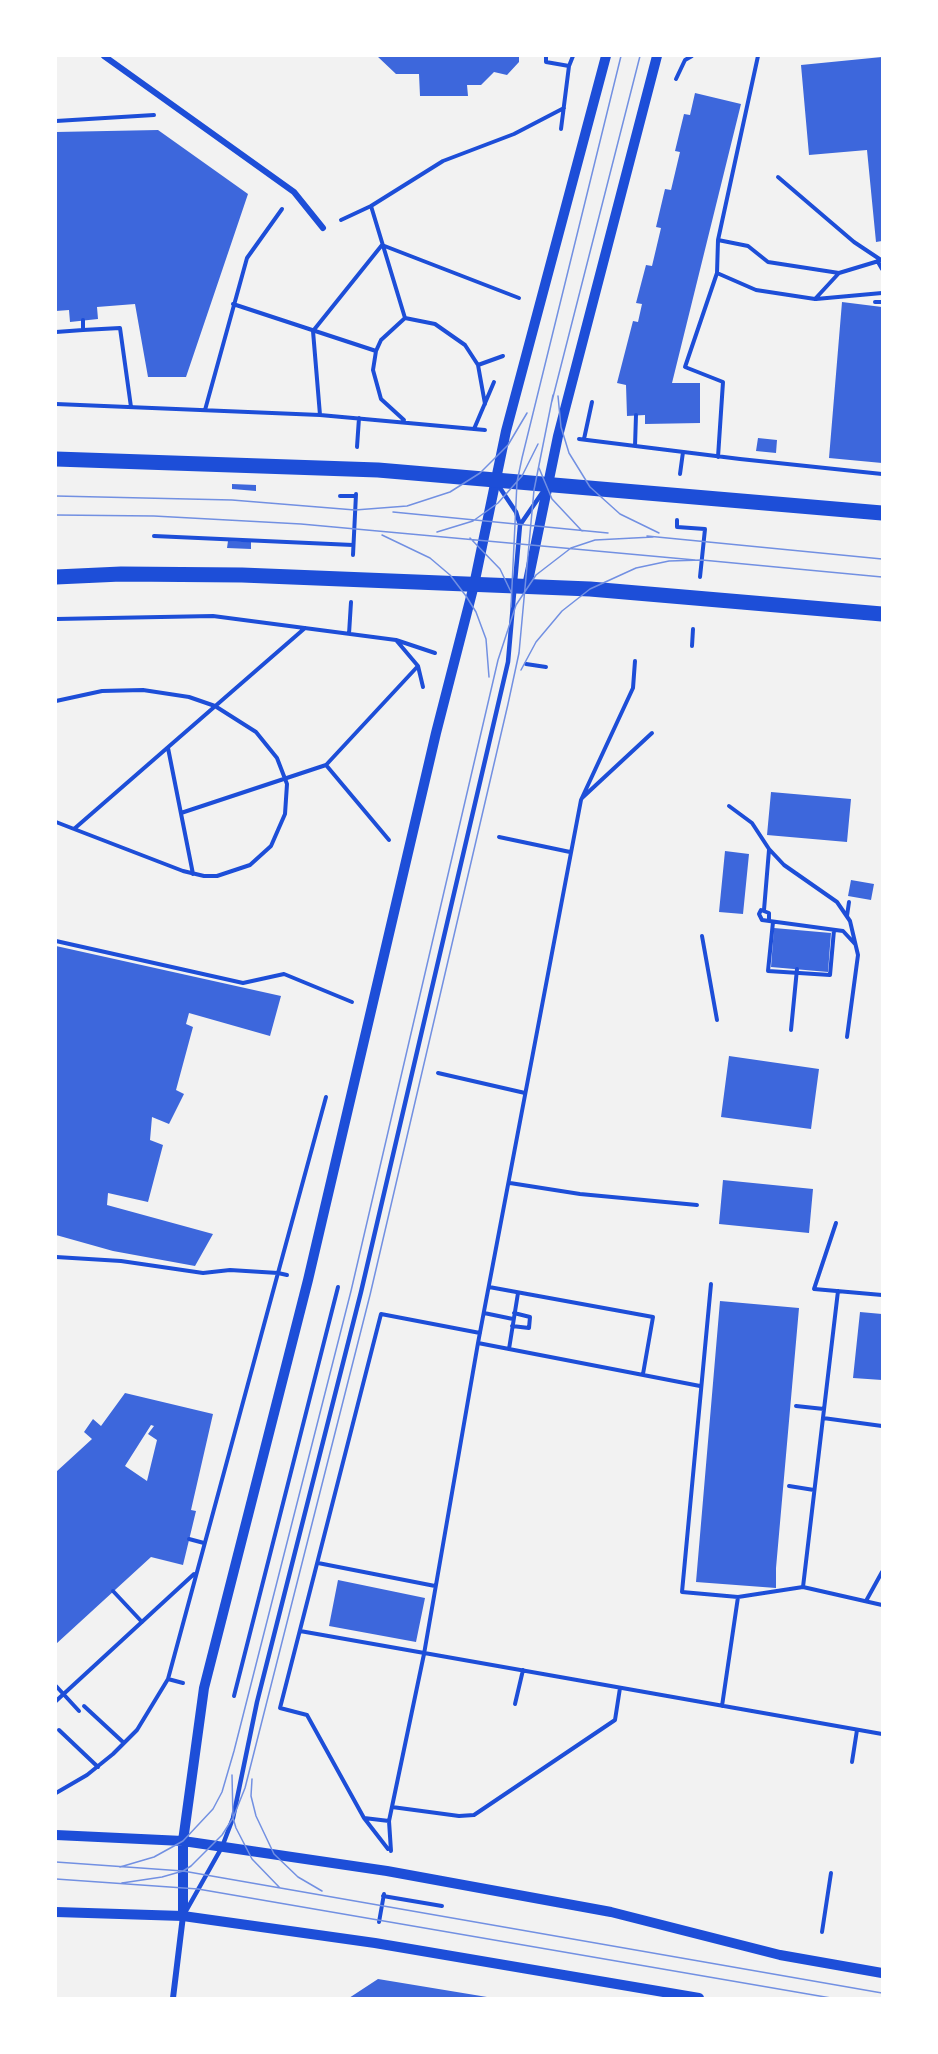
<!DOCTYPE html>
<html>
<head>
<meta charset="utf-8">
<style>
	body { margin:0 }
	#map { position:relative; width:938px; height:2054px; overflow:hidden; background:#f2f2f2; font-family:"Source Sans 3",sans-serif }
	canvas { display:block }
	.frame { position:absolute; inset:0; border:57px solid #fff; pointer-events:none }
</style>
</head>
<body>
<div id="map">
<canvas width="938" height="2054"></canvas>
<div class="frame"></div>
</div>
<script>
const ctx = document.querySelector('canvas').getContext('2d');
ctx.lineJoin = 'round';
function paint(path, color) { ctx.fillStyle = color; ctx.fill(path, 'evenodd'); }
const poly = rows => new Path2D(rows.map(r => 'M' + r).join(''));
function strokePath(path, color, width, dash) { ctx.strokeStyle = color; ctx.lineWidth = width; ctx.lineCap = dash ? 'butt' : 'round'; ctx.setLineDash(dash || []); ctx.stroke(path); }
const building = poly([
	[377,56,519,56,519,62,507,75,494,72,481,85,467,85,468,96,420,96,419,74,396,74],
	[882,57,882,241,876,242,867,150,809,155,801,65],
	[695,93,741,104,672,383,700,383,700,423,645,424,645,415,627,416,626,385,617,383,633,321,638,322,642,304,636,303,646,265,652,266,661,228,656,227,665,189,671,190,680,152,675,151,684,114,690,115],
	[158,130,248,194,186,377,148,377,135,304,97,307,98,319,70,322,69,310,56,311,56,132],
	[842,302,882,307,882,463,829,458],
	[758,438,777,440,776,453,756,451],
	[232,484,256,485,256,491,232,489],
	[228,541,251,542,251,549,227,548],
	[771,792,851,799,847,842,767,835],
	[725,851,749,854,743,914,719,912],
	[851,880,874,884,871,900,848,896],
	[774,928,831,933,828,972,771,967],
	[56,946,281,996,270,1036,189,1013,186,1024,193,1027,176,1090,184,1094,169,1124,152,1117,150,1140,163,1145,148,1202,108,1193,107,1205,213,1234,195,1266,113,1251,56,1235],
	[729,1056,819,1069,811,1129,721,1117],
	[723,1180,813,1189,809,1233,719,1224],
	[720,1301,799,1308,776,1568,776,1588,696,1582],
	[860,1312,882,1314,882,1380,853,1378],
	[125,1393,213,1414,191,1510,196,1511,183,1565,151,1557,56,1644,56,1472,92,1439,84,1432,93,1419,101,1426],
	[151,1425,154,1426,148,1434,157,1440,147,1481,125,1466],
	[338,1580,425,1598,416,1642,329,1626],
	[378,1979,487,1997,487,1998,349,1998]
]);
const path = poly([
	[546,56,546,62,569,66],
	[676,79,685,60,692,56],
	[56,121,154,115],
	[561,129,569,66,573,56],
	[778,177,854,242,881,260],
	[371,206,405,318],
	[341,220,371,206,443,161,514,134,564,108],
	[718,240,758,56],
	[878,262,882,269],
	[717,273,685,367,723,382,718,457],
	[839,273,815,299,756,290,717,273,718,240,748,246,768,262,839,273,882,260],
	[816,299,882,293],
	[875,302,882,302],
	[233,304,376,351],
	[83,330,120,328,131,407],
	[56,332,83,330,83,320],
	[478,365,503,356],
	[56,404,320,415,485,430],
	[205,410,247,258,282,209],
	[320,415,313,331,382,245,519,298],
	[404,420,381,399,373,370,376,351,381,340,405,318,435,324,465,345,478,365,485,404],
	[474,429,494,382],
	[579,439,740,459,882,474],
	[584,439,592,402],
	[635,446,636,415],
	[357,447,359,418],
	[680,474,683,452],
	[340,496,355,496],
	[677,520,677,527,705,529,700,577],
	[154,536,353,545],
	[353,555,356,494],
	[56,619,213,616,396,640,435,653],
	[349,634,351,602],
	[396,640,418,666,423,687],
	[692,646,693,629],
	[526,664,546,667],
	[56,701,102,691,143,690,189,697,215,706,256,732,277,758,287,784,285,814,271,846,250,865,217,876,204,876,183,871,74,829],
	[168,748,193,874],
	[326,765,389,840],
	[582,798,652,733],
	[729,806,752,823,769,849,784,865,837,902,850,921,858,955,847,1037],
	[181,813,326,765,418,666],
	[56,822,74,829,305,628],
	[499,837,570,852],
	[764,910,769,850],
	[847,916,849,902],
	[769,921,769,913,761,910,759,914,762,920,843,931,855,944],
	[773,922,768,971,830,975,834,930],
	[702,936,717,1020],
	[56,941,243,983,284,974,352,1002],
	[791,1030,797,969],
	[438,1073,525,1093],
	[510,1183,580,1194,697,1205],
	[836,1223,814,1289,882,1295],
	[56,1257,121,1261,203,1273,230,1270,278,1273,326,1097],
	[711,1284,682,1592,738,1597,803,1587,882,1605],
	[489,1287,653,1317,643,1374],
	[484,1313,513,1319],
	[512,1326,529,1328,530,1317,514,1313],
	[478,1343,700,1386],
	[509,1349,518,1293],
	[796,1406,824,1409],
	[823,1418,882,1426],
	[789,1486,814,1490],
	[189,1539,204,1543],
	[318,1563,435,1586],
	[803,1587,838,1291],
	[113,1591,142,1622],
	[866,1601,882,1572],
	[300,1631,882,1734],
	[168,1679,183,1683],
	[56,1686,79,1711],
	[234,1696,338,1287],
	[56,1701,194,1574],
	[515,1704,523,1670],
	[84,1706,124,1743],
	[722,1706,738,1597],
	[280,1708,381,1314,480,1333],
	[280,1708,307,1715,364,1818,388,1849],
	[59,1730,98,1767],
	[852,1762,857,1730],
	[56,1793,87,1775,113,1754,137,1730,168,1679,278,1273,287,1275],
	[392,1807,459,1816,474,1815,615,1720,620,1688],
	[364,1818,389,1821],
	[391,1851,389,1821,424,1654,478,1343,581,800,633,688,635,661],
	[383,1896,442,1906],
	[379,1922,384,1894],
	[822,1932,831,1873]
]);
const service = poly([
	[520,525,542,493],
	[186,1911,222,1847,233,1818,257,1702,361,1292,508,662,520,525,516,512,498,485]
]);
const minor = poly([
	[104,56,294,192,323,228],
	[173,1998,183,1916]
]);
const tertiary = poly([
	[527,586,558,436,657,56],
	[56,1835,183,1841,387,1871,611,1912,780,1955,882,1973],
	[56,1912,183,1916,375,1943,699,1998],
	[183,1916,183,1841,204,1688,308,1280,436,733,474,585,506,431,606,56]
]);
const primary = poly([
	[56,459,378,470,882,513],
	[56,577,121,574,242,575,590,589,882,614]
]);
const tram = poly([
	[558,396,561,427,569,453,590,487,620,514,659,533],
	[552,401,640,56],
	[539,468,552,499,582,531],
	[56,496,232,500,355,510,407,506,450,492,480,473,508,445,527,413],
	[393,512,608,533],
	[56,515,154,516,301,524,695,560],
	[437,532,473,521,498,503,522,476,538,444],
	[382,535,430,558,450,575,466,596,476,612,486,639,489,677],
	[647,536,882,559],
	[470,538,500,569,511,592],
	[511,607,517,482,522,458,621,56],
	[521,670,536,642,562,611,590,589,636,568,669,561,702,560,882,577],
	[232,1775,233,1818,236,1828,252,1859,280,1888],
	[252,1779,251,1796,256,1816,274,1854,298,1877,322,1891],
	[56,1862,183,1871,882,1993],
	[120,1867,154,1857,183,1841,213,1809,222,1792,234,1751,351,1291,498,660,516,605,536,575,571,548,595,540,653,537],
	[56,1879,198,1889,831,1998],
	[122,1883,162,1877,183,1871,191,1866,222,1835,233,1818,245,1788,370,1295,508,704,519,653,534,490,553,395]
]);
paint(building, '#3d67dc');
strokePath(path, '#1d4ed8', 4);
strokePath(service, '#1d4ed8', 4.5);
strokePath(minor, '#1d4ed8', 6);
strokePath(tertiary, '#1d4ed8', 10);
strokePath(primary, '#1d4ed8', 15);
strokePath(tram, '#7290e2', 1.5);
</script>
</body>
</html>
